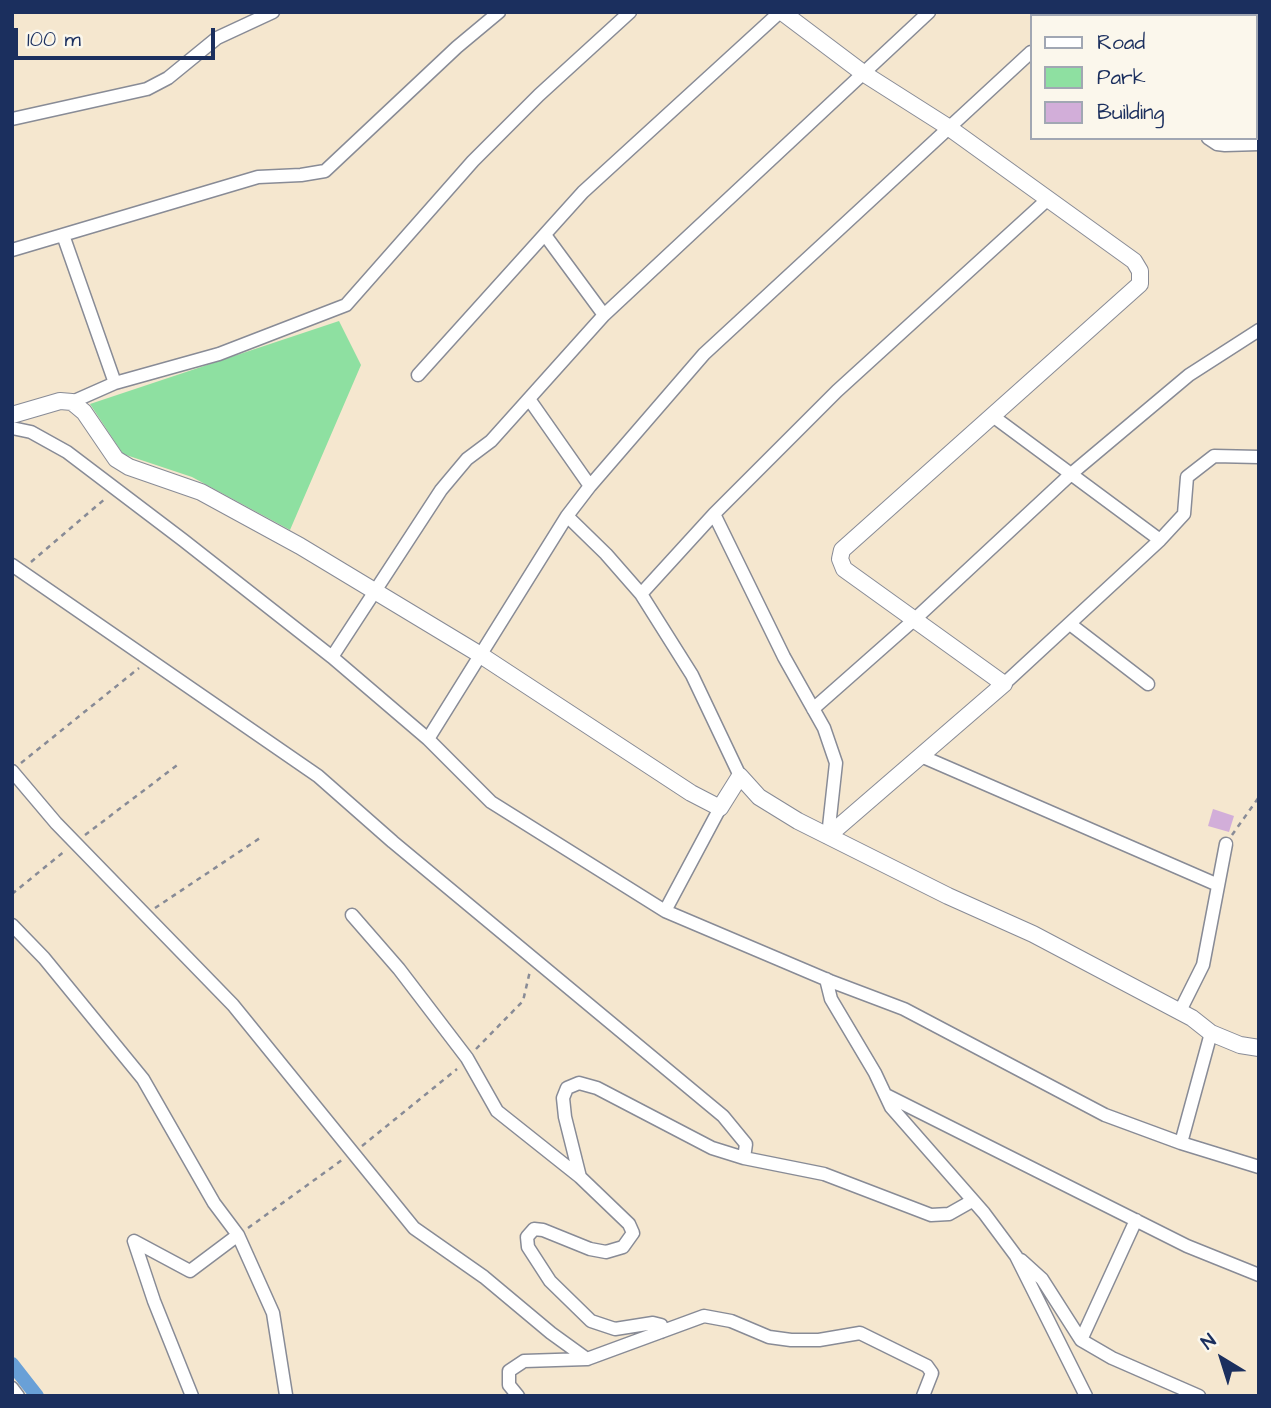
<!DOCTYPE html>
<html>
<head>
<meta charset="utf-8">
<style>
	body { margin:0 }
	#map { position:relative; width:1271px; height:1408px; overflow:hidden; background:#f5e7cf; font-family:"Architects Daughter",sans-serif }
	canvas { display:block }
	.frame { position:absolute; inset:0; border:14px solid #1b2f5e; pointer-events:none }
	.legend { position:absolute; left:1030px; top:14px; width:228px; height:126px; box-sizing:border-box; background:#fbf7ec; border:2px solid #a1a7b3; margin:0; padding:9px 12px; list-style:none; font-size:21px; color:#1b2f5e }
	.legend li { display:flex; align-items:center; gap:14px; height:35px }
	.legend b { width:35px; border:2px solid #a1a7b3 }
	.north { position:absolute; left:1187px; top:1324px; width:70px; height:70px; -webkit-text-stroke:5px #fbf7ec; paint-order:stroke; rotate:322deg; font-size:19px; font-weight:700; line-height:28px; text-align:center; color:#1b2f5e }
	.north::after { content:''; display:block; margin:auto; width:24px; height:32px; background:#1b2f5e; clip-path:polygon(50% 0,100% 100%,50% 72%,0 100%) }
	.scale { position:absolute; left:14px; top:28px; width:201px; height:32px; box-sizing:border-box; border:4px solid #1b2f5e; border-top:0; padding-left:9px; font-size:21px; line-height:24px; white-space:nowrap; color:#1b2f5e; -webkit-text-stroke:5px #fbf7ec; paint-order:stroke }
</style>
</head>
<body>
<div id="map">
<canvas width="1271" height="1408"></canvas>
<div class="frame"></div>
<ul class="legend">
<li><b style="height:9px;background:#fff"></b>Road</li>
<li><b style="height:19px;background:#8ee0a1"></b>Park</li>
<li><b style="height:19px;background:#d2aed9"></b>Building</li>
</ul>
<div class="north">N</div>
<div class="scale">100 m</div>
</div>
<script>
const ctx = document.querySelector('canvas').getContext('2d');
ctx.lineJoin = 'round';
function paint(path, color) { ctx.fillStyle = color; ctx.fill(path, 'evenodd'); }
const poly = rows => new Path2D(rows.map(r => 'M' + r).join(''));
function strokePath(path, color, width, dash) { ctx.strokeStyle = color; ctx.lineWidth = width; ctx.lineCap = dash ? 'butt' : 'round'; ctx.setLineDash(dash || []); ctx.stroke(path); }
const green = poly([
	[339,321,361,365,290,530,192,477,123,454,90,404]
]);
const canal = poly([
	[12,1364,37,1396]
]);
const building = poly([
	[1213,809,1234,816,1229,832,1208,826]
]);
const path = poly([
	[31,562,106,498],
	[21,763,139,668],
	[85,835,180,763],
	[1232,835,1259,797],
	[12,894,66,850],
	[155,908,263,836],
	[476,1049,523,1001,530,971],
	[362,1146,457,1069],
	[248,1228,342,1160]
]);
const minor = poly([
	[1185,12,1185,16],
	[1255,62,1259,59],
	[12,119,147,89,168,78,217,38,273,12],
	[1208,138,1217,144,1225,145,1259,144],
	[63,235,115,383],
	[545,235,604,315],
	[12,250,258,177,301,175,325,171,457,47,499,12],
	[418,375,583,192,780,12],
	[529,399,590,486],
	[72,402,115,383,219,354,346,305,473,161,539,95,630,12],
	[994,417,1160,540],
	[12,428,31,432,67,452,183,540,332,657,428,739,491,802,665,911,830,981,904,1009,1105,1115,1181,1143,1259,1167],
	[714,514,784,657,824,728,836,763,828,836],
	[567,516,606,554,641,594,692,675,740,776],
	[12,565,318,776,393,842,723,1116,746,1144,744,1158],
	[641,594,714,514,837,391,1048,199],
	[1070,624,1148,684],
	[332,657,441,490,467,459,491,441,604,315,929,12],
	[1004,684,1160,540,1184,514,1187,477,1214,456,1259,457],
	[813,709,915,619,1071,474,1189,375,1259,330],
	[428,739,567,516,590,486,704,354,1031,52],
	[921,756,1218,885],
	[12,771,56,823,233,1005,414,1228,484,1277,551,1333,587,1359],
	[665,911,720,808],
	[352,915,399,969,467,1058,497,1111,580,1177],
	[12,925,44,958,143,1079,214,1203,238,1235,273,1313,286,1395],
	[826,979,831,999,875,1073,891,1107,984,1213,1016,1256,1086,1396],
	[1180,1011,1203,965,1226,844],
	[886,1095,1187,1246,1259,1275],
	[1181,1143,1211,1033],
	[1021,1260,1042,1279,1081,1340,1112,1358,1199,1396],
	[661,1332,661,1325,653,1323,615,1329,591,1321,550,1281,528,1247,527,1237,534,1229,543,1230,590,1249,606,1252,623,1247,633,1233,629,1224,580,1177,565,1117,563,1098,567,1088,579,1083,597,1088,712,1148,744,1158,824,1174,931,1215,949,1214,972,1201],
	[1081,1340,1136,1220],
	[12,1388,18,1396],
	[192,1396,154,1301,134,1241,190,1271,238,1235],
	[518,1396,509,1385,509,1371,524,1361,587,1359,704,1316,731,1321,769,1337,791,1340,819,1340,860,1333,927,1366,932,1373,923,1396]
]);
const tertiary = poly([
	[782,12,863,73,948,127,1134,261,1140,271,1140,284,842,550,840,559,844,569,1004,684,828,836],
	[12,415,60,401,72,402,84,412,116,459,129,467,201,492,300,546,479,654,691,793,720,808,740,776,759,797,798,821,948,896,1033,934,1192,1018,1211,1033,1240,1045,1259,1048]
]);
paint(green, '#8ee0a1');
strokePath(canal, '#69a0d7', 14);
paint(building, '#d2aed9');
strokePath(minor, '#888b96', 15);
strokePath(tertiary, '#888b96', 18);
strokePath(path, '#888b96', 2.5, [5, 5]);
strokePath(minor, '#fff', 12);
strokePath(tertiary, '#fff', 16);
</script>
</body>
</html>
